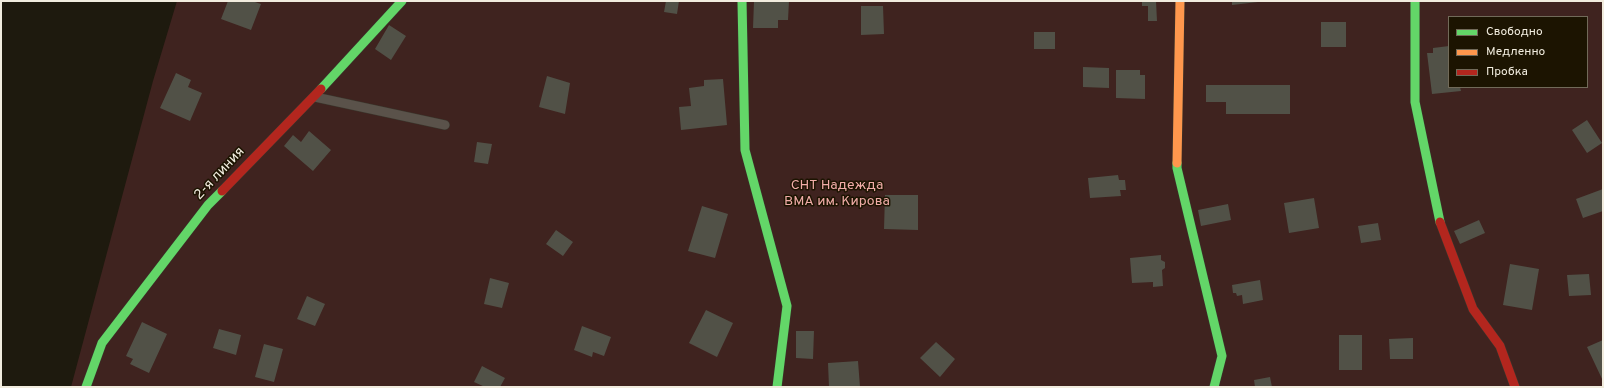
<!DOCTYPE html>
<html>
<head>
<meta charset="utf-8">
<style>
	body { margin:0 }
	#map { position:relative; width:1604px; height:388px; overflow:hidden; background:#1e1a0e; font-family:Overpass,sans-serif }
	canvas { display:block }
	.frame { position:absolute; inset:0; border:2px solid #f1ecde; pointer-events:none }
	.legend { position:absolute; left:1448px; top:16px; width:140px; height:72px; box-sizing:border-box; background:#1c1401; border:1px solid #716a59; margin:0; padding:5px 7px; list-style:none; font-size:12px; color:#f1ecde }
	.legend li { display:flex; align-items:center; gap:8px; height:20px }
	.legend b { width:20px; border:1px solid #716a59 }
</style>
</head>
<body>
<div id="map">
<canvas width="1604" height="388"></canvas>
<div class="frame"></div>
<ul class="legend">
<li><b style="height:5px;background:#63d668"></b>Свободно</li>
<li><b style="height:5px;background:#ff974d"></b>Медленно</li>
<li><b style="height:5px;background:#b3261e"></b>Пробка</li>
</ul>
</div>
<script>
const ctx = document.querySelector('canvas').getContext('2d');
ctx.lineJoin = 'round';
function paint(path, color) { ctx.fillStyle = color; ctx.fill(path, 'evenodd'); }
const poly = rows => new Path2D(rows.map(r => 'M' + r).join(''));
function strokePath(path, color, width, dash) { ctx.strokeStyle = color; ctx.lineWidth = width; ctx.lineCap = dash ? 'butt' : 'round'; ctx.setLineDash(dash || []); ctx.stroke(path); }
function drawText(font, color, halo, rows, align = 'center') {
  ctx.font = font + ' Overpass,sans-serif'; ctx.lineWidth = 3; ctx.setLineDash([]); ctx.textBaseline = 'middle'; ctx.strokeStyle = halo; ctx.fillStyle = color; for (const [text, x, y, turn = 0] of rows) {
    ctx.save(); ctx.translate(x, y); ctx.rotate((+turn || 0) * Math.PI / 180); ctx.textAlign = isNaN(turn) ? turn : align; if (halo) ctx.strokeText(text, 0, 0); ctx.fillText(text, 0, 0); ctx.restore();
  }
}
const green = poly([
	[177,1,1603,1,1603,387,71,387,153,81],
	[1449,17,1587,17,1587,87,1449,87]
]);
const building = poly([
	[228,1,252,1,261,4,251,30,221,19],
	[666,1,679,1,677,14,664,12],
	[754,1,789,1,788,20,778,20,778,28,753,28],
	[1142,1,1156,1,1157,21,1148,21,1148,6,1142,6],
	[1232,1,1258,1,1258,2,1232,5],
	[861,6,883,6,884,34,861,35],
	[1321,22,1346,22,1346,47,1321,47],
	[389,25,406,36,391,60,375,49],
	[1034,32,1055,32,1055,49,1034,49],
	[1449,46,1449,87,1460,87,1461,91,1432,94,1427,53,1433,53,1433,48],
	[1083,67,1109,68,1109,88,1083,87],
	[1116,70,1140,70,1140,75,1145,75,1145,99,1116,98],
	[176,73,191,80,188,87,202,93,190,121,160,108],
	[547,76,570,83,565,114,539,107],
	[723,79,727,125,681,130,679,107,691,106,689,88,704,86,704,80],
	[1206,85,1290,85,1290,114,1226,114,1226,102,1206,102],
	[1587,120,1602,143,1587,153,1572,130],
	[309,131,331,150,313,171,284,146,293,135,301,142],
	[477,142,492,144,488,164,474,162],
	[1118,175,1119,180,1125,180,1126,190,1120,190,1121,196,1090,198,1088,178],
	[1603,189,1603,211,1583,218,1576,199],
	[885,195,918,195,918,230,884,229],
	[1314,198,1319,228,1289,233,1284,203],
	[1228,204,1231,220,1201,226,1198,210],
	[702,206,728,214,715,258,688,251],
	[1479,220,1485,233,1460,244,1454,231],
	[1378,223,1381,240,1361,243,1358,226],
	[556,230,573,242,563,256,546,244],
	[1161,255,1161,260,1165,262,1165,268,1162,270,1163,286,1153,287,1153,282,1132,283,1130,258],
	[1510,264,1539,269,1532,310,1503,305],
	[1589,274,1591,295,1569,296,1567,275],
	[490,278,509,283,502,308,484,304],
	[1260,280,1263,300,1243,304,1242,295,1237,296,1236,293,1233,293,1232,285],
	[307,296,325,304,315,326,297,319],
	[706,310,733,323,717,357,689,343],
	[142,322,167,334,149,373,130,364,133,359,126,356],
	[582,326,611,337,604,356,593,352,592,357,574,350],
	[219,329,241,335,236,355,213,348],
	[796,331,814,331,813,359,796,358],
	[1339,335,1362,335,1362,370,1339,370],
	[1413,338,1413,359,1390,359,1389,339],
	[1603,340,1603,381,1587,347],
	[936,342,955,359,940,377,920,358],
	[264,344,283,349,274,382,255,377],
	[858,361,860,387,829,387,828,363],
	[482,366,505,378,500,387,485,387,474,382],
	[1270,377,1272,387,1255,387,1254,380]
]);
const lane = poly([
	[315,97,445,125]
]);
const fast = poly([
	[742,1,745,150,787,306,777,387],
	[1415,1,1415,102,1440,222],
	[321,89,402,1],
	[1177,163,1177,168,1222,356,1214,387],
	[86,387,102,343,208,205,222,191]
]);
const slow = poly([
	[1177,163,1180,1]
]);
const jam = poly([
	[222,191,321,89],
	[1440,222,1473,309,1500,346,1515,387]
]);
const streetNames = [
	["2-я линия",220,174,-47]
];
const parkNames = [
	["СНТ Надежда",837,186],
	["ВМА им. Кирова",837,202]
];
paint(green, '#3f231f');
paint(building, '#515147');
strokePath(lane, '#3a372d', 10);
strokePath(fast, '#3a372d', 10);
strokePath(slow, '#3a372d', 10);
strokePath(jam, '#3a372d', 10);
strokePath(lane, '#5a524a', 9);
strokePath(fast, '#63d668', 9);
strokePath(slow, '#ff974d', 9);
strokePath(jam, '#b3261e', 9);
drawText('14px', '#f1ecde', '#1c1401', streetNames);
drawText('14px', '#f0aca7', '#1c1401', parkNames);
</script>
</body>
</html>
